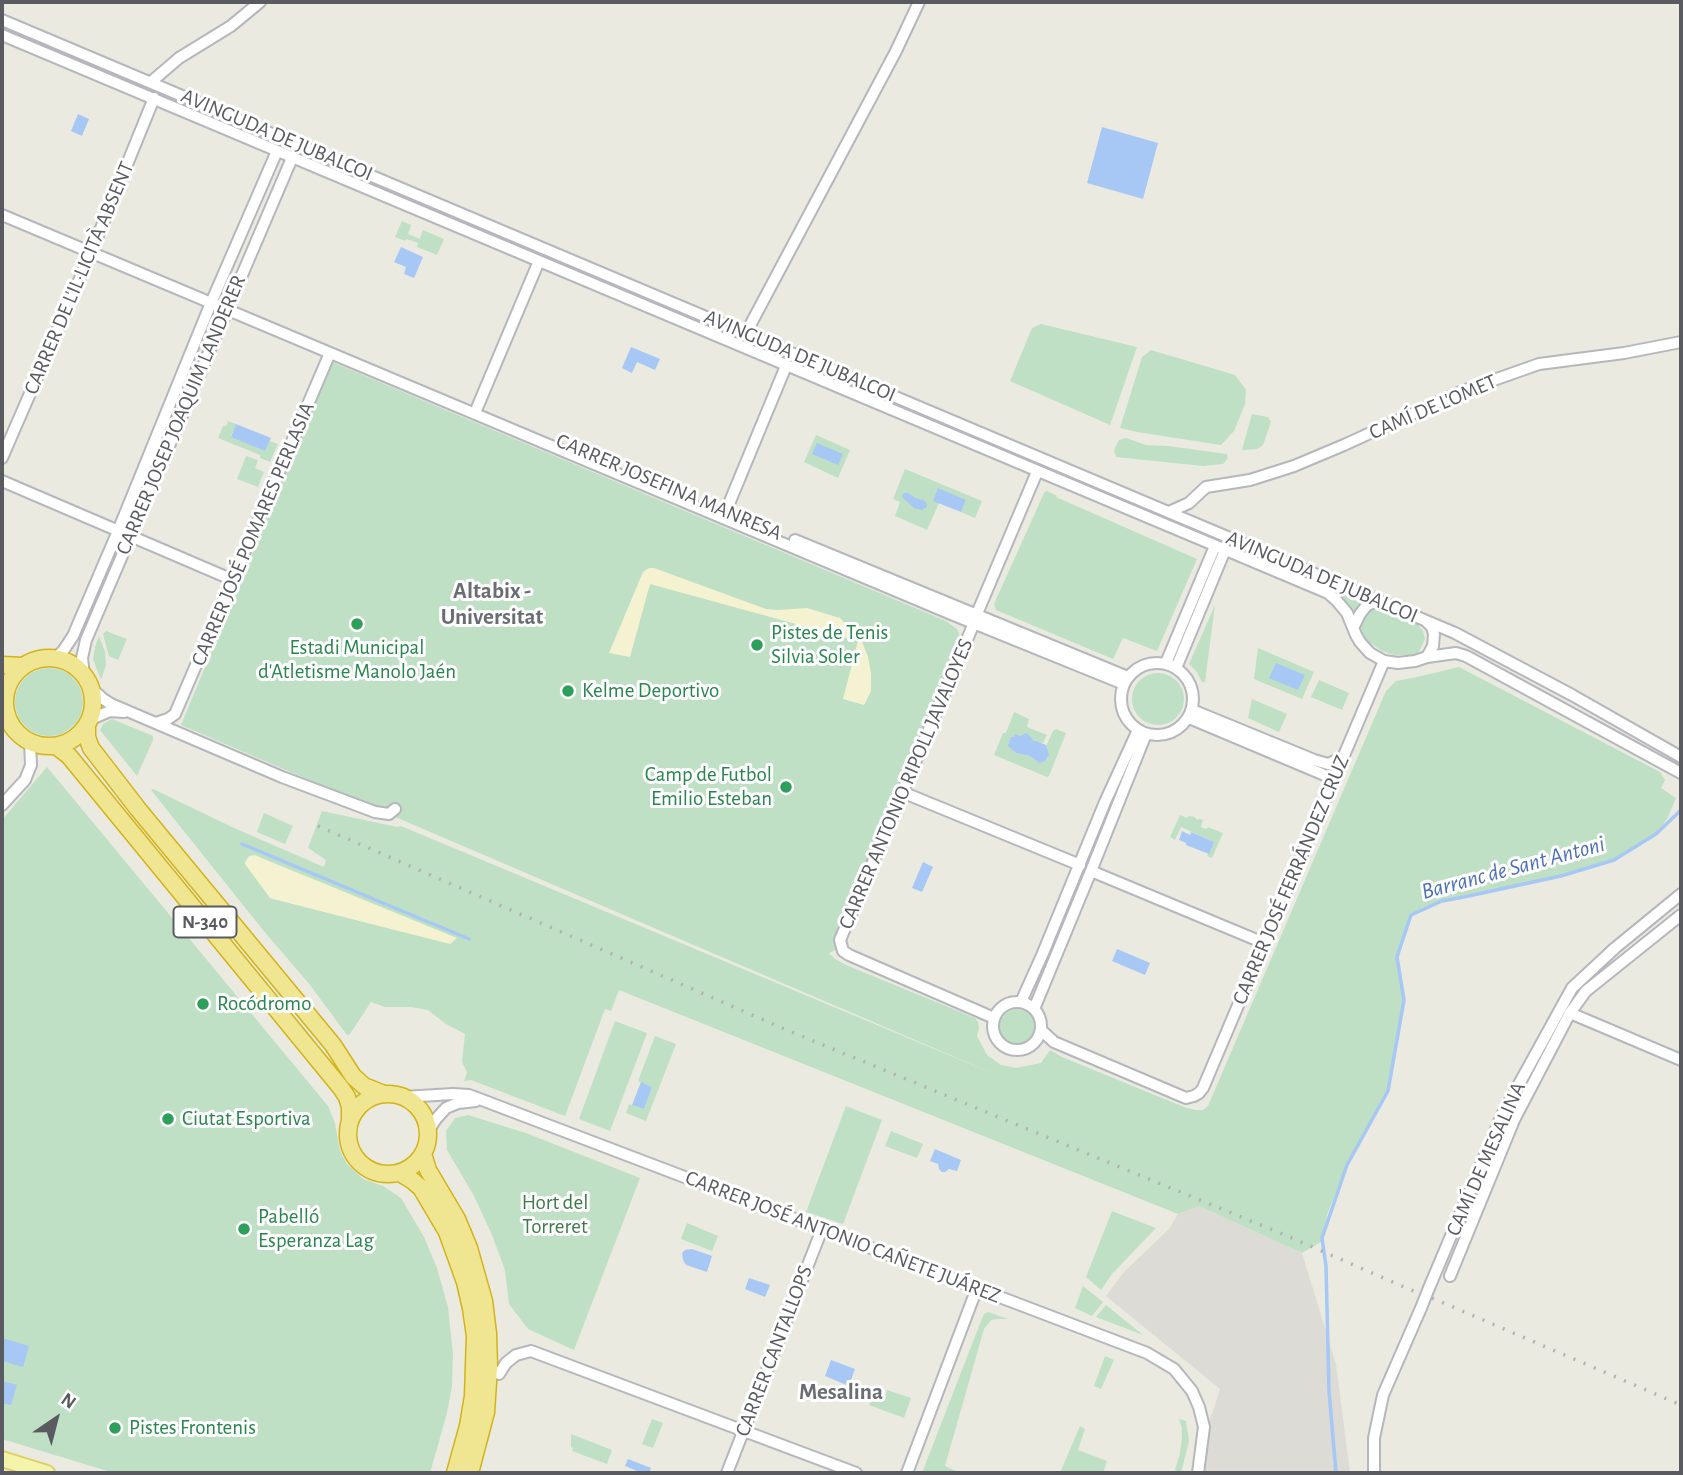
<!DOCTYPE html>
<html>
<head>
<meta charset="utf-8">
<style>
	body { margin:0 }
	#map { position:relative; width:1683px; height:1475px; overflow:hidden; background:#eaeae1; font-family:"Alegreya Sans",sans-serif }
	canvas { display:block }
	.frame { position:absolute; inset:0; border:4px solid #595b60; pointer-events:none }
	.north { position:absolute; left:21px; top:1384px; width:70px; height:70px; -webkit-text-stroke:5px #fff; paint-order:stroke; rotate:35deg; font-size:19px; font-weight:700; line-height:28px; text-align:center; color:#595b60 }
	.north::after { content:''; display:block; margin:auto; width:24px; height:32px; background:#595b60; clip-path:polygon(50% 0,100% 100%,50% 72%,0 100%) }
</style>
</head>
<body>
<div id="map">
<canvas width="1683" height="1475"></canvas>
<div class="frame"></div>
<div class="north">N</div>
</div>
<script>
const ctx = document.querySelector('canvas').getContext('2d');
ctx.lineJoin = 'round';
function paint(path, color) { ctx.fillStyle = color; ctx.fill(path, 'evenodd'); }
const poly = rows => new Path2D(rows.map(r => 'M' + r).join(''));
function strokePath(path, color, width, dash) { ctx.strokeStyle = color; ctx.lineWidth = width; ctx.lineCap = dash ? 'butt' : 'round'; ctx.setLineDash(dash || []); ctx.stroke(path); }
function drawText(font, color, halo, rows, align = 'center') {
  ctx.font = font + ' "Alegreya Sans",sans-serif'; ctx.lineWidth = 6; ctx.setLineDash([]); ctx.textBaseline = 'middle'; ctx.strokeStyle = halo; ctx.fillStyle = color; for (const [text, x, y, turn = 0] of rows) {
    ctx.save(); ctx.translate(x, y); ctx.rotate((+turn || 0) * Math.PI / 180); ctx.textAlign = isNaN(turn) ? turn : align; if (halo) ctx.strokeText(text, 0, 0); ctx.fillText(text, 0, 0); ctx.restore();
  }
}
const industrial = poly([
	[1199,1206,1302,1253,1336,1364,1350,1473,1193,1473,1220,1389,1106,1296,1124,1272,1169,1229,1178,1214]
]);
const green = poly([
	[402,221,411,225,408,234,420,239,423,230,444,239,437,255,417,247,418,243,413,241,406,239,405,241,395,237],
	[1041,324,1137,347,1110,425,1010,381,1032,328],
	[1151,350,1235,375,1246,390,1245,404,1234,431,1221,445,1137,432,1120,428,1142,357],
	[332,362,946,621,957,629,960,636,960,644,838,949,829,953,835,959,846,965,975,1018,978,1022,979,1028,977,1036,987,1055,1001,1065,1016,1068,1041,1063,1050,1050,1062,1057,1184,1107,1195,1110,1203,1110,1208,1106,1386,691,1396,681,1417,677,1459,667,1660,772,1665,780,1661,788,1676,798,1667,819,1656,834,1614,860,1561,876,1464,897,1442,901,1411,915,1397,957,1404,1000,1388,1091,1347,1165,1328,1212,1321,1242,1302,1253,1199,1206,1178,1214,619,990,611,1011,605,1009,565,1116,471,1080,464,1081,467,1072,462,1062,465,1034,446,1024,428,1010,411,1007,385,1007,371,1002,350,1034,347,1035,310,985,263,930,151,790,153,789,234,828,324,867,326,860,308,848,322,811,397,827,401,826,999,1076,181,725],
	[1252,414,1268,417,1271,422,1263,445,1257,449,1242,450],
	[225,420,236,424,231,436,265,451,269,441,278,444,270,462,260,458,260,455,218,438,223,426,226,426,228,422],
	[816,435,850,450,838,478,804,462],
	[1126,438,1146,445,1168,446,1227,454,1228,458,1223,464,1203,466,1116,457,1114,450,1119,440],
	[246,456,258,460,255,468,264,472,258,487,237,479],
	[905,469,982,501,975,518,961,512,966,500,939,503,927,530,895,516,900,502,893,499],
	[1047,491,1057,496,1056,497,1197,559,1157,651,1123,638,1113,659,996,610,994,604,1044,493],
	[1255,555,1365,602,1354,616,1350,609,1252,556],
	[1215,605,1205,682,1202,682,1197,672,1189,664],
	[1374,608,1380,608,1417,624,1423,631,1425,639,1419,652,1413,655,1394,655,1382,651,1366,640,1362,633,1361,626,1363,617,1368,611],
	[106,631,127,639,118,660,109,656,103,634],
	[99,636,105,652,106,665,101,680,93,659,95,647],
	[1258,648,1314,672,1302,699,1254,679],
	'15 702a34 34 0 1 1 68 0a34 34 0 1 1-68 0Z',
	'1132 699a26 26 0 1 1 52 0a26 26 0 1 1-52 0Z',
	[1319,680,1349,693,1342,710,1311,697],
	[1252,699,1287,714,1279,732,1248,718],
	[1014,712,1029,719,1027,727,1047,735,1043,743,1036,742,1031,738,1021,736,1014,738,1009,743,1011,747,1016,753,1030,756,1039,763,1048,758,1046,746,1053,731,1056,729,1066,733,1049,776,1047,777,994,755,1003,733,1006,733],
	[112,719,153,736,153,740,137,776,100,730,103,724],
	[47,767,328,1106,335,1123,340,1151,347,1164,363,1179,383,1186,401,1198,424,1237,437,1268,448,1307,453,1355,452,1386,447,1413,430,1473,114,1473,2,1439,2,820],
	[264,813,293,826,285,844,257,832],
	[1180,815,1187,818,1188,816,1195,817,1195,818,1198,820,1199,819,1203,820,1201,827,1206,829,1208,827,1223,833,1212,858,1207,856,1214,842,1181,827,1175,840,1170,837],
	'999 1028a19 19 0 1 1 38 0a19 19 0 1 1-38 0Z',
	[615,1021,647,1033,610,1131,579,1119],
	[655,1036,676,1044,646,1121,626,1113,629,1104,644,1109,652,1087,638,1081],
	[846,1106,882,1120,843,1224,806,1212],
	[468,1115,526,1133,640,1178,574,1350,528,1329,509,1304,505,1270,492,1235,474,1196,447,1150,446,1131,455,1118],
	[891,1131,923,1144,917,1158,885,1146],
	[1112,1211,1156,1228,1112,1274,1101,1290,1086,1277],
	[687,1223,718,1236,712,1251,681,1239],
	[1083,1286,1103,1302,1092,1316,1075,1308],
	[1106,1305,1143,1335,1096,1317],
	[988,1312,1008,1319,997,1319,991,1320,984,1329,945,1466,960,1473,922,1473,981,1321,984,1314],
	[1105,1356,1114,1360,1101,1389,1094,1386],
	[887,1390,911,1398,904,1418,869,1405,874,1393,885,1397],
	[652,1419,663,1423,653,1448,642,1444],
	[1179,1419,1186,1421,1189,1441,1181,1473,1175,1470,1180,1453,1182,1438,1182,1428],
	[1080,1426,1085,1429,1078,1450,1107,1461,1103,1473,1060,1473],
	[571,1434,612,1450,607,1464,572,1451,573,1448,571,1447]
]);
const sand = poly([
	[649,568,654,568,766,609,778,610,807,608,840,618,861,639,868,657,871,673,871,691,864,705,843,699,858,641,650,584,630,657,609,653,643,572],
	[255,855,264,859,457,938,450,944,273,899,270,898,245,864,245,862,249,856]
]);
const water = poly([
	[78,114,89,119,82,136,71,131],
	[1102,127,1158,143,1143,199,1087,183],
	[401,247,423,257,414,278,404,274,406,267,394,262],
	[631,347,660,359,655,370,637,362,632,373,622,368],
	[236,424,271,438,265,451,231,437],
	[817,443,843,454,838,465,812,454],
	[938,488,966,500,961,512,933,501],
	[904,493,908,493,915,498,923,500,926,502,927,507,922,510,914,508,903,498,902,496],
	[1276,663,1305,675,1298,690,1269,678],
	[1026,733,1030,736,1033,740,1046,745,1049,755,1045,761,1039,763,1030,756,1016,753,1008,746,1011,737,1014,737,1015,734,1020,736],
	[1182,831,1190,835,1191,832,1214,842,1209,854,1186,845,1186,843,1179,840],
	[923,862,933,867,922,892,912,888],
	[1117,949,1150,963,1145,975,1112,961],
	[641,1082,652,1087,644,1109,632,1105],
	[935,1149,961,1160,957,1171,949,1169,945,1172,942,1172,939,1169,938,1164,930,1161],
	[692,1249,712,1256,707,1272,686,1265,683,1260,682,1253,685,1250],
	[749,1278,770,1285,765,1297,745,1289],
	[2,1338,29,1346,23,1367,2,1361],
	[831,1360,855,1369,849,1386,825,1376],
	[2,1381,17,1385,11,1405,2,1403],
	[628,1459,651,1468,649,1473,642,1473,625,1466]
]);
const stream = poly([
	[242,844,469,939],
	[1336,1473,1329,1391,1326,1266,1322,1238,1347,1165,1388,1091,1404,1000,1397,957,1411,915,1442,901,1464,897,1561,876,1614,860,1656,834,1681,810]
]);
const minor = poly([
	[2,20,1455,633,1572,695,1681,757],
	[2,35,1328,593,1337,601,1347,613,1356,635,1360,642,1370,653,1384,661,1398,663,1415,661,1427,657,1433,646,1434,634,1432,627,1426,621],
	[151,82,179,58,231,26,260,2],
	[2,215,951,614,1124,684],
	[746,333,896,51,919,2],
	[477,408,539,261],
	[2,458,91,253,154,98],
	[2,481,233,580],
	[726,511,786,366],
	[1169,512,1189,503,1206,487,1250,480,1294,466,1344,445,1460,392,1539,364,1624,353,1681,342],
	[795,540,1128,677],
	[976,616,1037,472],
	[974,623,840,940,843,951,849,955,994,1018],
	[1354,626,1360,614,1367,605,1377,601],
	[1427,657,1456,653,1466,656,1681,773],
	[55,658,63,651,73,636,118,531,211,303,277,151],
	'1121 699a36 36 0 1 1 72 0a36 36 0 1 1-72 0Z',
	[1166,663,1215,546],
	[1176,668,1225,550],
	[84,675,82,658,86,640,292,158],
	[91,688,103,699,111,704,282,777,375,812,389,814,395,809],
	[1192,710,1314,760,1328,764,1342,758],
	[1189,718,1334,779],
	[89,720,110,711,124,712],
	[156,723,168,719,175,714,330,353],
	[902,792,1080,865],
	[2,805,25,780,31,765,30,742],
	[1091,871,1264,943],
	[1021,1002,1043,953,1105,802,1138,730],
	'993 1026a24 24 0 1 1 48 0a24 24 0 1 1-48 0Z',
	[1034,1009,1091,871,1146,734],
	[1570,1013,1681,1060],
	[1041,1030,1054,1042,1186,1098,1194,1096,1199,1093,1203,1088,1384,661],
	[403,1097,453,1094,469,1095,1147,1353,1174,1369,1192,1391,1199,1407,1204,1427,1198,1473],
	[428,1131,436,1119,446,1108,458,1103,476,1101],
	[1450,1276,1514,1120,1570,1013,1586,991,1681,915],
	[1429,1288,1502,1115,1572,988,1615,948,1681,894],
	[499,1374,506,1363,516,1355,531,1351,856,1473],
	[727,1473,822,1229],
	[907,1473,977,1288],
	[1374,1473,1374,1438,1383,1395,1421,1308]
]);
const major = poly([
	[2,1459,47,1473]
]);
const highway = poly([
	'5 702a44 44 0 1 1 88 0a44 44 0 1 1-88 0Z',
	[2,665,23,666],
	[87,725,87,737,91,748,138,809,333,1045,353,1076,364,1086,384,1094],
	[56,746,69,756,341,1088,347,1097,350,1107,350,1122],
	'348 1134a40 40 0 1 1 80 0a40 40 0 1 1-80 0Z',
	[423,1154,428,1170,457,1219,469,1248,484,1301,488,1334,489,1367,486,1412,470,1473],
	[400,1173,413,1181,421,1188,447,1232,465,1282,471,1308,475,1336,473,1396,468,1426,455,1473]
]);
const rail = poly([
	[318,826,782,1028,1285,1235,1418,1293],
	[1432,1298,1681,1405]
]);
const minorBridge = poly([
	[1421,1308,1429,1288]
]);
const markers = [
	[357,624,7,"#2e9e5b"],
	[757,645,7,"#2e9e5b"],
	[568,691,7,"#2e9e5b"],
	[786,787,7,"#2e9e5b"],
	[203,1004,7,"#2e9e5b"],
	[168,1119,7,"#2e9e5b"],
	[244,1229,7,"#2e9e5b"],
	[115,1428,7,"#2e9e5b"]
];
const shields = [
	[205,922,63]
];
const shieldNames = [
	["N-340",205,922]
];
const streetNames = [
	["AVINGUDA DE JUBALCOI",277,135,23],
	["CARRER DE L'IL·LICITÀ ABSENT",79,278,-67],
	["AVINGUDA DE JUBALCOI",800,356,23],
	["CAMÍ DE L'OMET",1433,407,-23],
	["CARRER JOSEP JOAQUIM LANDERER",181,415,-67],
	["CARRER JOSEFINA MANRESA",669,487,23],
	["CARRER JOSÉ POMARES PERLASIA",253,534,-67],
	["AVINGUDA DE JUBALCOI",1322,577,23],
	["CARRER ANTONIO RIPOLL JAVALOYES",906,784,-67],
	["CARRER JOSÉ FERRÁNDEZ CRUZ",1291,880,-67],
	["CAMÍ DE MESALINA",1486,1159,-66],
	["CARRER JOSÉ ANTONIO CAÑETE JUÁREZ",843,1237,21],
	["CARRER CANTALLOPS",774,1351,-69]
];
const leisureNames = [
	["Pistes de Tenis",771,633],
	["Silvia Soler",771,657],
	["Estadi Municipal",357,648,"center"],
	["d'Atletisme Manolo Jaén",357,672,"center"],
	["Kelme Deportivo",582,691],
	["Camp de Futbol",772,775,"right"],
	["Emilio Esteban",772,799,"right"],
	["Rocódromo",217,1004],
	["Ciutat Esportiva",182,1119],
	["Pabelló",258,1217],
	["Esperanza Lag",258,1241],
	["Pistes Frontenis",129,1428]
];
const parkNames = [
	["Hort del",555,1203],
	["Torreret",555,1227]
];
const neighbourhoodNames = [
	["Altabix -",492,591],
	["Universitat",492,617],
	["Mesalina",841,1392]
];
const waterNames = [
	["Barranc de Sant Antoni",1513,868,-15]
];
paint(industrial, '#dcdbd5');
paint(green, '#bfe0c4');
paint(sand, '#f5f2d1');
paint(water, '#a7c7f4');
strokePath(stream, '#a7c7f4', 3.5);
strokePath(minor, '#b6b7bc', 14);
strokePath(major, '#e0cf64', 18);
strokePath(highway, '#d2b319', 19);
strokePath(minor, '#fff', 10);
strokePath(major, '#f5f4ab', 14);
strokePath(highway, '#f0e692', 16);
strokePath(rail, '#b1b2b2', 3.5, [2, 9]);
strokePath(minorBridge, '#b6b7bc', 14, []);
strokePath(minorBridge, '#fff', 10);
for (const [x, y, r, color] of markers) { const dot = new Path2D(); dot.arc(x, y, r, 0, 2 * Math.PI); ctx.fillStyle = color; ctx.fill(dot); strokePath(dot, '#fff', 2.5); }
for (const [x, y, w] of shields) { const box = new Path2D(); box.roundRect(x - w / 2, y - 15.5, w, 31, 5); ctx.fillStyle = '#fff'; ctx.fill(box); strokePath(box, '#595b60', 2); }
drawText('bold 19px', '#595b60', null, shieldNames);
drawText('21px', '#595b60', '#fff', streetNames);
drawText('21px', '#27864d', '#fff', leisureNames, 'left');
drawText('21px', '#3d7b49', '#fff', parkNames);
drawText('bold 23px', '#6a6d72', '#fff', neighbourhoodNames);
drawText('italic 23px', '#4d70b4', '#fff', waterNames);
</script>
</body>
</html>
